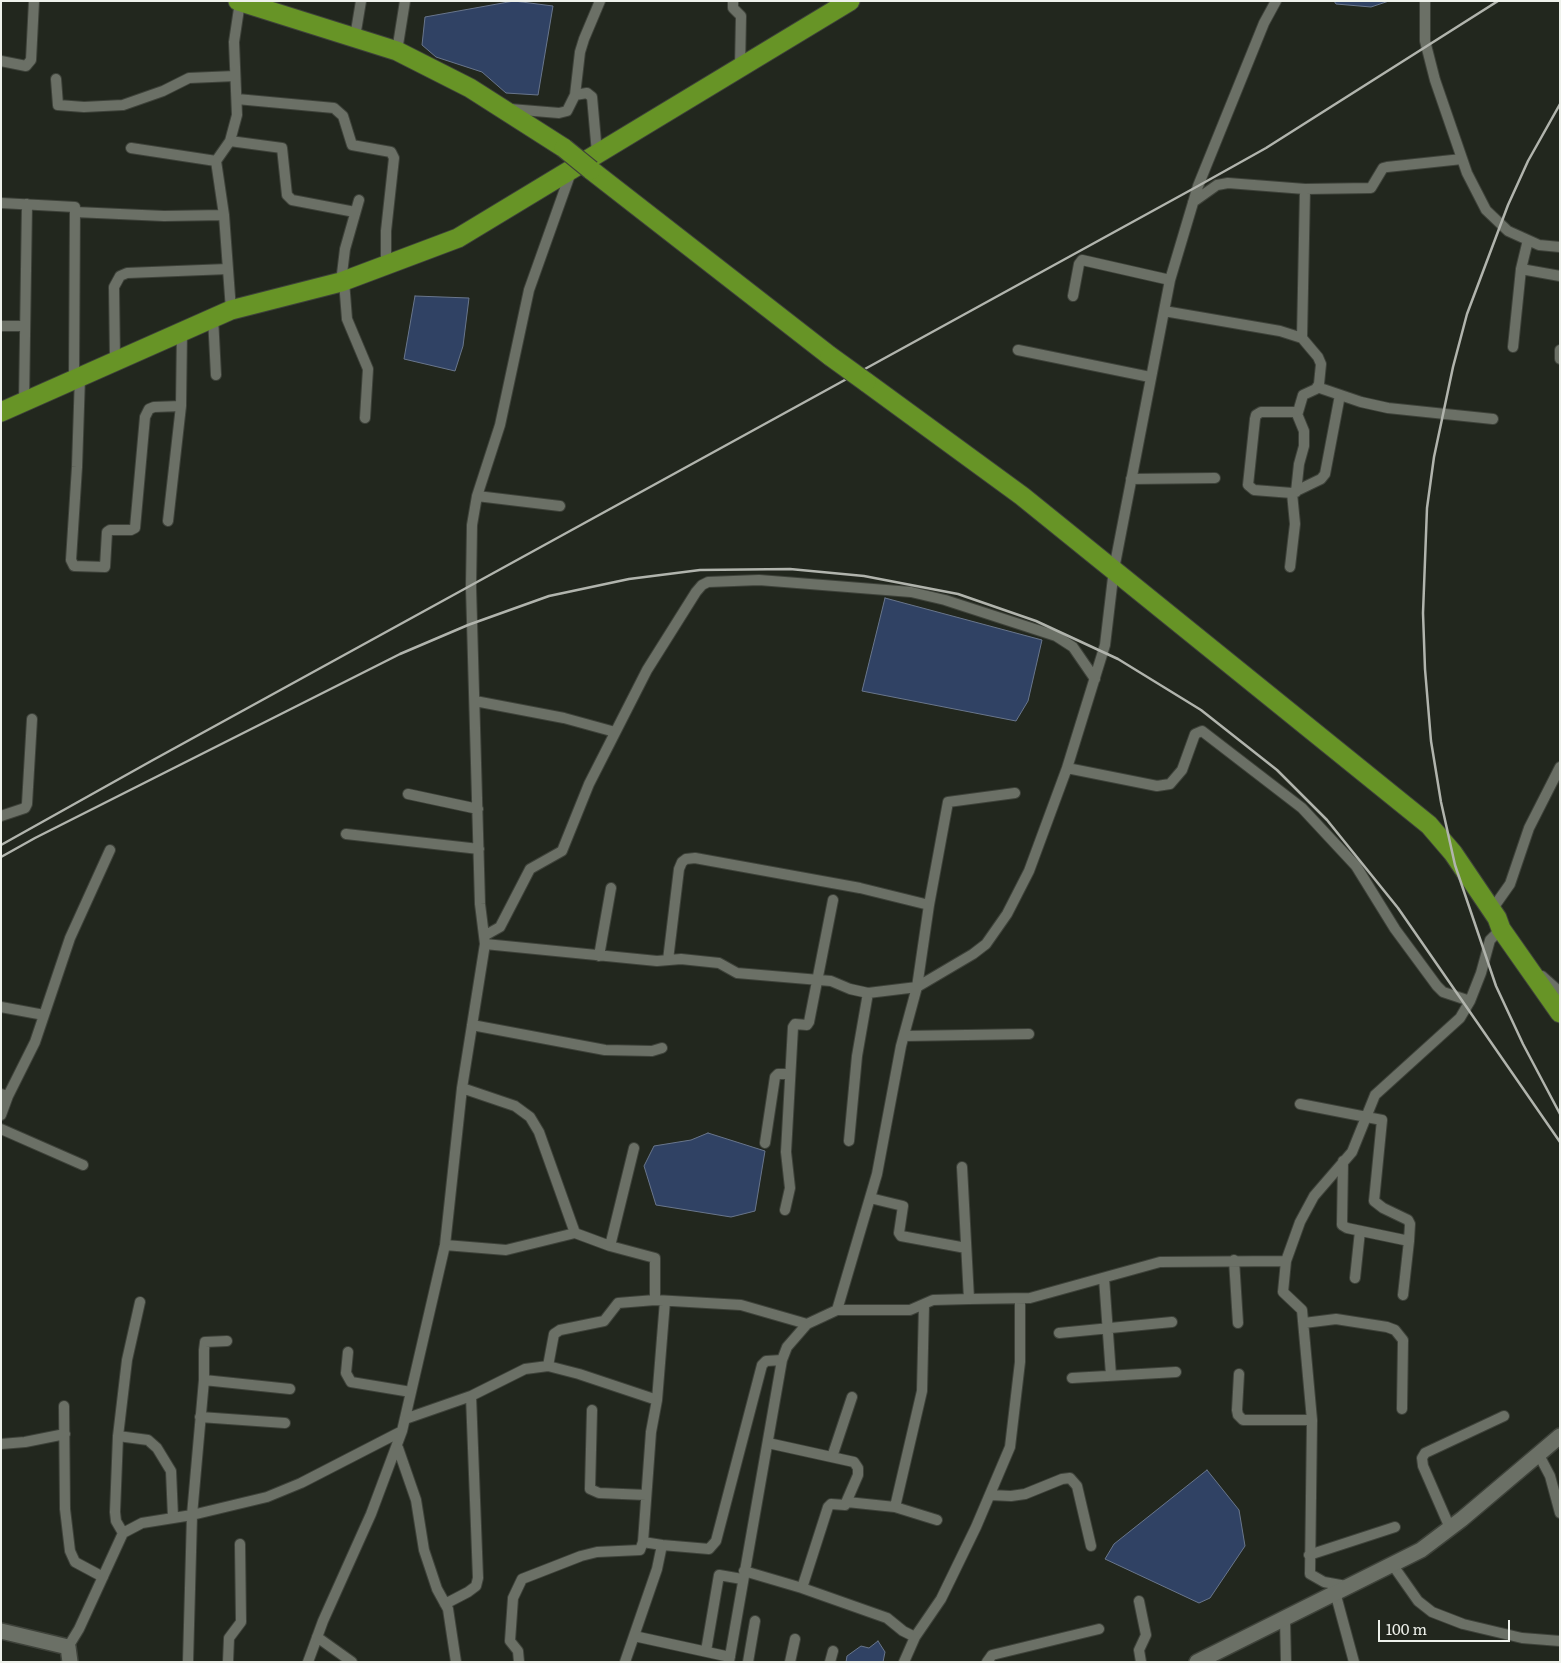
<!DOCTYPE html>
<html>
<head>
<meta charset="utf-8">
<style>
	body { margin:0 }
	#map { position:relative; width:1561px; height:1663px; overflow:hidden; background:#22271e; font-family:Literata,serif }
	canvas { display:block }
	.frame { position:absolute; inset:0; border:2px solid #eef1eb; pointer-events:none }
	.scale { position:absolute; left:1378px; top:1620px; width:132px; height:22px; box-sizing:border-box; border:2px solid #eef1eb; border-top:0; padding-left:6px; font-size:15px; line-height:18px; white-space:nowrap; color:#eef1eb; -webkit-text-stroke:4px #22271e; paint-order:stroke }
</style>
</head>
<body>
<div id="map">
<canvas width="1561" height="1663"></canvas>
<div class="frame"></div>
<div class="scale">100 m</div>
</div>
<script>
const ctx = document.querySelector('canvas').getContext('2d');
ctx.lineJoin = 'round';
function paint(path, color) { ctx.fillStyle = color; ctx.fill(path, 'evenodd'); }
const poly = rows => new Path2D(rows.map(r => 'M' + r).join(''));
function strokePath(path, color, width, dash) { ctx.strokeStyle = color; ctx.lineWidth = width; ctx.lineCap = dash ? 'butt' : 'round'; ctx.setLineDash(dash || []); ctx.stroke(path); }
const water = poly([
	[514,1,553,6,538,95,506,93,482,72,436,57,422,45,425,17,514,1],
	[1334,1,1389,1,1371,7,1336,4,1334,1],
	[415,296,469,298,463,346,455,371,404,359,415,296],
	[885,598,1042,640,1028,701,1016,721,862,691,885,598],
	[708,1133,765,1151,755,1211,731,1217,656,1205,644,1166,654,1146,691,1140,708,1133],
	[1207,1470,1239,1510,1245,1546,1210,1598,1199,1603,1105,1559,1114,1544,1207,1470],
	[878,1641,885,1652,883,1662,846,1662,847,1656,861,1646,869,1648,878,1641]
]);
const street = poly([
	[733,1,733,8,741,16,740,67],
	[1425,1,1425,41,1435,80,1467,173,1486,210,1508,231,1539,245,1560,247],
	[355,37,361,1],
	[397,51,405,1],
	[1,61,26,66,31,60,34,1],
	[56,79,58,105,84,107,123,105,163,91,189,78,235,76],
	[575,95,587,93,592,97,597,153],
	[237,99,334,108,343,116,352,145,391,152,394,158,386,231,386,267],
	[510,109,559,113,567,111,575,95,580,52,584,39,600,1],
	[230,141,282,148,287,195,292,200,355,212],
	[131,148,216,161],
	[1305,189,1371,188,1383,168,1387,167,1462,159],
	[1193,202,1217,185,1228,183,1305,189,1302,338],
	[1,203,75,207,74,379],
	[75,212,164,216,224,215],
	[1521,269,1560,276],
	[344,281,347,319,368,369,365,418],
	[341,282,345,249,359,200],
	[1073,296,1079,264,1082,260,1170,280],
	[231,310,224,215,216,161,230,141,237,115,234,42,240,2],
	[1164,311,1280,331,1302,338,1318,357,1321,364,1319,384,1316,389,1303,395,1298,412,1261,412,1256,415,1255,419,1248,485,1254,490,1292,493,1295,524,1290,567],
	[213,317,216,375],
	[1,326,25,326],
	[1513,347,1521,269,1528,240],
	[1018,350,1150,377],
	[1560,350,1560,359],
	[115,360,114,287,120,276,127,273,228,269],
	[80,376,77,467,71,560,74,566,105,567,107,532,110,530,131,530,135,528,145,417,149,409,154,407,181,406],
	[1317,387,1361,402,1388,408,1493,419],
	[24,402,27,204],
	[1131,479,1215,478],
	[1296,492,1299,464,1304,446,1304,431,1297,414],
	[1292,493,1321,479,1325,474,1340,395],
	[477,496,560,506],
	[168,521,181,406,182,330],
	[475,701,564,718,615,732],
	[1067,768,1157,786,1170,784,1182,770,1195,734,1202,731,1302,808,1356,866,1395,929,1437,986,1443,992,1470,1001],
	[408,794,478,809],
	[1,816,25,808,27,804,32,719],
	[346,834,479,849],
	[1491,911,1510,884,1529,828,1560,767],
	[484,936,500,927,530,869,562,851,589,784,647,670,696,592,702,585,708,582,759,580,848,587,911,592,945,600,1056,636,1073,647,1095,679],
	[485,944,657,961,681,959,719,963,737,973,831,981,850,989,868,993,917,987,929,905,948,802,1015,793],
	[599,956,611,888],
	[668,960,679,869,682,862,686,859,695,858,860,888,929,905],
	[1542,976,1560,992],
	[1,1007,44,1015],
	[472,1025,605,1050,652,1051,662,1048],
	[904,1036,1029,1034],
	[462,1088,515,1106,530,1117,539,1132,575,1233,610,1246,655,1258,655,1300],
	[1,1094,8,1096,1,1115],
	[8,1096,35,1042,70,938,110,850],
	[1300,1104,1382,1120,1374,1201,1383,1208,1408,1220,1410,1224,1409,1241],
	[1,1129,83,1165],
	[849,1141,857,1056,868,993],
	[765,1143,775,1077,778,1074,789,1074],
	[1343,1161,1342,1225,1347,1228,1409,1241,1403,1295],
	[870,1198,903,1206,899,1233,901,1236,966,1248],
	[785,1210,790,1188,786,1152,793,1027,795,1024,807,1025,809,1022,833,900],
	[445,1245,506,1250,575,1233],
	[610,1246,634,1148],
	[1234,1260,1238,1323],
	[1104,1278,1111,1375],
	[1355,1278,1360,1231],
	[969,1299,1030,1298,1160,1262,1286,1261],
	[837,1310,910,1310,933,1300,969,1299,962,1167],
	[1304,1323,1336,1319,1387,1327,1395,1330,1403,1340,1402,1409],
	[1059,1333,1172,1322],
	[348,1352,346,1373,351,1382,411,1392],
	[548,1366,554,1334,560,1330,604,1321,618,1303,655,1300,741,1305,807,1324],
	[1239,1374,1237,1410,1238,1415,1243,1420,1312,1420],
	[1072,1378,1176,1372],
	[204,1380,290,1389],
	[657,1400,665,1301],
	[64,1406,65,1509,70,1551,75,1562,103,1577],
	[592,1410,590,1489,599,1493,646,1495],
	[200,1417,285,1423],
	[405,1419,471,1396,525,1369,548,1366,579,1374,657,1400,651,1432,643,1542,662,1545,657,1569,625,1662],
	[118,1436,148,1440,157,1448,171,1471,173,1517],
	[768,1443,854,1462,858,1468,858,1475,845,1505,831,1504,828,1507,802,1588],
	[1,1444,25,1442,65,1434],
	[398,1448,416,1500,424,1550,437,1589,448,1609,456,1662],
	[1539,1455,1550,1476,1560,1513],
	[832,1457,852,1397],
	[990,1495,1011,1496,1025,1494,1062,1479,1070,1478,1077,1486,1091,1546],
	[847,1502,895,1507,937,1520],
	[895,1507,922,1391,924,1305],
	[1450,1528,1423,1466,1422,1458,1425,1453,1504,1416],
	[123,1533,116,1521,115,1512,118,1436,127,1360,140,1302],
	[662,1545,709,1549,716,1541,762,1365,766,1361,782,1360],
	[1309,1555,1395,1527],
	[1392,1564,1418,1601,1432,1612,1463,1624,1522,1638,1560,1641],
	[744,1571,802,1588,887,1618,903,1631,915,1637],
	[1346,1586,1324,1582,1310,1574,1312,1420,1302,1310,1283,1292,1286,1261,1300,1222,1314,1196,1352,1152,1375,1095,1460,1018,1470,1001,1481,973,1490,940,1501,929],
	[1335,1592,1354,1662],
	[1139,1601,1146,1635,1139,1650,1141,1662],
	[445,1604,468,1592,476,1586,478,1578,471,1396],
	[1285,1619,1286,1662],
	[634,1636,730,1657],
	[317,1637,352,1662],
	[68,1647,79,1629,123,1533,142,1523,192,1515,267,1497,301,1483,402,1431,445,1245,462,1088,485,944,480,904,471,587,472,525,477,496,500,425,529,290,571,172],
	[706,1651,719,1575,742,1579],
	[188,1662,192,1515,204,1380,204,1350,205,1342,227,1341],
	[228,1662,229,1638,241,1622,240,1544],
	[308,1662,323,1621,371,1514,402,1431],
	[519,1662,518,1651,510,1641,513,1598,522,1579,581,1556,597,1552,640,1550,643,1542],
	[729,1662,782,1360,787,1347,807,1324,837,1310,877,1174,901,1046,917,987,973,954,986,944,1007,914,1029,871,1067,768,1105,645,1114,569,1170,280,1198,186,1264,23,1276,1],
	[748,1662,755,1621],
	[790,1662,795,1639],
	[830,1662,833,1651],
	[904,1662,915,1637,941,1599,976,1527,1010,1447,1020,1362,1020,1300],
	[987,1662,992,1655,1099,1629]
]);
const secondary = poly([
	[1,1631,68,1647,70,1662],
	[1197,1662,1421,1550,1462,1519,1560,1436]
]);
const highway = poly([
	[238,1,397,51,470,88,564,148],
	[591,170,830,356],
	[866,382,1022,496,1429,825,1453,853,1497,918,1501,929,1560,1013],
	[1,412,231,310,341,282,458,238,850,1]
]);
const rail = poly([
	[1560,104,1528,161,1508,205,1467,314,1453,367,1434,457,1427,508,1423,613,1425,669,1431,741,1441,802,1455,865,1496,986,1523,1044,1560,1114],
	[1,845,153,760,1198,186,1266,148,1498,1],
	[1,857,35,838,400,654,468,625,549,596,629,579,700,570,790,569,864,576,958,594,1036,621,1118,659,1201,710,1277,770,1327,820,1398,908,1560,1142]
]);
const highwayBridge = poly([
	[564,148,591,170],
	[830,356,866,382]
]);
paint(water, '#304264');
strokePath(water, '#69768c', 1);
strokePath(street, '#3e423a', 12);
strokePath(secondary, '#3e423a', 18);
strokePath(highway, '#3e423a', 21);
strokePath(street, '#6b7066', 10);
strokePath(secondary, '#6b7066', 15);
strokePath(highway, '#679426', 19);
strokePath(rail, '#b1b4ad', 2.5);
strokePath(highwayBridge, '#3e423a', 21, []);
strokePath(highwayBridge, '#679426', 19);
</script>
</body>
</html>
